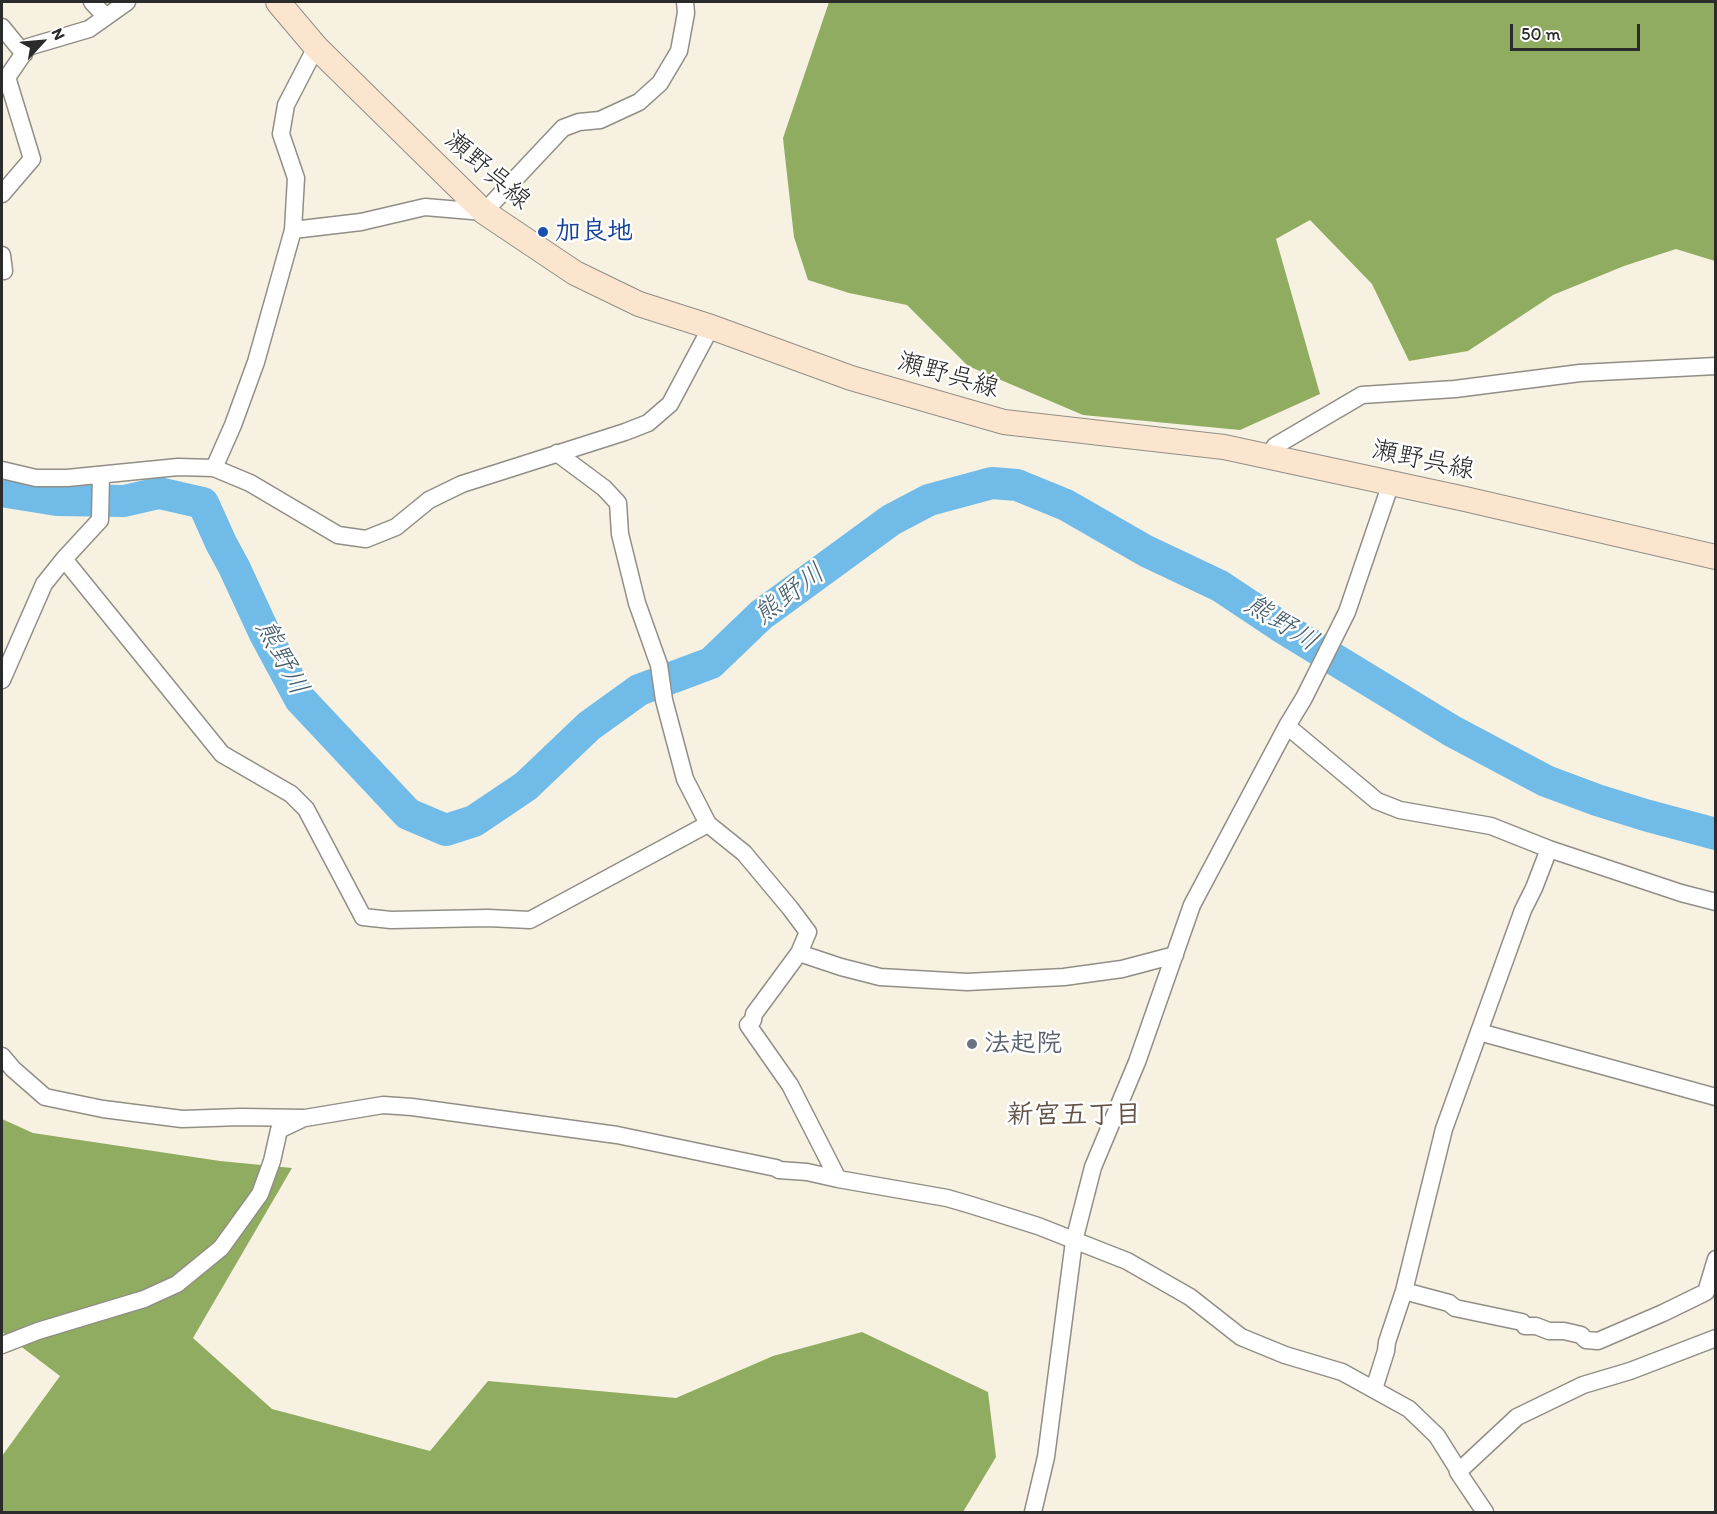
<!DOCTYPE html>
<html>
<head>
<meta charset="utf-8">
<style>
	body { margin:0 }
	#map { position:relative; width:1717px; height:1514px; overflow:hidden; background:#f7f1e2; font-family:Itim,sans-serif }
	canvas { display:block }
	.frame { position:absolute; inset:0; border:3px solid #2b2b2b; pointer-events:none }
	.north { position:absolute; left:12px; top:12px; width:60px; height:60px; -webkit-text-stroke:4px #fff; paint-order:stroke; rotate:64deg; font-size:16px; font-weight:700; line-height:24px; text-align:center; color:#2b2b2b }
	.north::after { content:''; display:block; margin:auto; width:21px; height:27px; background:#2b2b2b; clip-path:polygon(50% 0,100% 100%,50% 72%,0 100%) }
	.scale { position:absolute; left:1510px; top:24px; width:130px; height:27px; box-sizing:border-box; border:3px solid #2b2b2b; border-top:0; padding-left:8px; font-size:18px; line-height:21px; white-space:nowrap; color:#2b2b2b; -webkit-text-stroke:4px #fff; paint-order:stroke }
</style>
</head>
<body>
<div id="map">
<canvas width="1717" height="1514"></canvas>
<div class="frame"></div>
<div class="north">N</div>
<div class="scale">50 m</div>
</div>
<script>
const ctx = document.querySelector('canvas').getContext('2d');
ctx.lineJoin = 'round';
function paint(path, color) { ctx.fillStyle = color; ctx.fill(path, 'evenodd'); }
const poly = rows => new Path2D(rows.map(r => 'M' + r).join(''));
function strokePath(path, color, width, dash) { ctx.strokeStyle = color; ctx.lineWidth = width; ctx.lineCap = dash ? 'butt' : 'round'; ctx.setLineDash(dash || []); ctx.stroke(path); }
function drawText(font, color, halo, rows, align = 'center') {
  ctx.font = font + ' Itim,"Klee One",sans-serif'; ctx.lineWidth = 5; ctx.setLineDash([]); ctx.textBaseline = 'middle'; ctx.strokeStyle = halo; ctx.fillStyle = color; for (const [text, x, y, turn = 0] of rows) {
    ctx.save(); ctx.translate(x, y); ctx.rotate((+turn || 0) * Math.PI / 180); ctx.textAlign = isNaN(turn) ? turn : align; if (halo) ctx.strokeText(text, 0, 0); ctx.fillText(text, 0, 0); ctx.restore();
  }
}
const forest = poly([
	[829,2,1715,2,1715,261,1676,249,1624,266,1553,295,1468,351,1409,361,1372,284,1310,220,1276,239,1320,394,1240,430,1083,415,968,366,907,305,849,293,808,280,794,237,783,138],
	[2,1119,33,1133,220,1161,292,1168,193,1338,272,1409,430,1451,488,1381,676,1398,773,1356,862,1332,988,1392,996,1457,963,1512,2,1512,2,1456,60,1376,2,1332]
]);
const river = poly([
	[2,491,57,500,124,501,159,493,203,503,221,543,234,567,265,634,300,699,408,814,446,830,474,821,526,786,589,726,639,690,711,663,761,615,891,520,929,500,992,483,1017,485,1066,505,1146,551,1220,586,1280,626,1452,731,1546,781,1597,800,1645,815,1716,834]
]);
const minor = poly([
	[92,2,106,17],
	[2,27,24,54],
	[2,85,28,47,89,29,127,2],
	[2,194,32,159,7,77],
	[293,230,361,222,425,207,484,212,563,128,579,122,600,120,639,102,660,83,679,51,686,13,685,2],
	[2,255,4,271],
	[557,453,604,488,618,503,620,534,637,603,659,665,664,700,685,779,708,824,744,853,790,908,808,932,799,953,754,1014,753,1020,748,1025,790,1085,838,1179],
	[1268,457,1275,446,1362,395,1455,389,1580,373,1716,366],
	[214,468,233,425,256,362,293,230,296,178,281,134,286,105,316,47],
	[2,470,36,478,67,478,178,467,214,468,250,483,338,535,366,539,396,527,429,500,462,484,625,432,648,423,670,404,711,327],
	[64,559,222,754,291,794,306,809,363,917,391,920,488,918,530,920,708,824],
	[2,680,44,584,64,559,100,520,101,475],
	[1287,726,1377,801,1400,810,1491,826,1549,849,1681,893,1716,902],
	[799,953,841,967,880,977,967,982,1064,977,1122,969,1175,955],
	[1479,1032,1716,1097],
	[2,1056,13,1069,45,1097,103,1109,182,1119,241,1117,305,1118,383,1105,412,1107,617,1135,776,1168,779,1170,807,1172,838,1179,947,1198,971,1205,1038,1226,1127,1261,1190,1297,1241,1337,1285,1355,1342,1372,1409,1409,1437,1436,1457,1468,1458,1472,1485,1512],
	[1404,1291,1449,1303,1455,1308,1522,1322,1525,1326,1536,1326,1549,1331,1564,1331,1581,1335,1586,1340,1598,1341,1663,1313,1706,1292,1716,1259],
	[2,1345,38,1331,144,1299,177,1284,221,1248,260,1194,272,1161,279,1130,302,1119],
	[1374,1389,1386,1351,1387,1342,1404,1291,1444,1129,1523,910,1534,888,1549,849],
	[1458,1472,1517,1417,1583,1385,1630,1371,1716,1338],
	[1033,1512,1046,1457,1074,1241,1093,1167,1137,1062,1192,905,1287,726,1304,698,1347,612,1391,483]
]);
const secondary = poly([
	[278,2,316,47,484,212,575,273,639,304,711,327,851,378,1004,422,1224,447,1465,499,1716,557]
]);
const markers = [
	[543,232,6,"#1a4fb4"],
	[972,1044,6,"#6b7280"]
];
const streetNames = [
	["瀬野呉線",487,171,41],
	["瀬野呉線",948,376,16],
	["瀬野呉線",1423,461,12]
];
const transitNames = [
	["加良地",555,232]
];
const worshipNames = [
	["法起院",984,1044]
];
const waterNames = [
	["熊野川",790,595,-37],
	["熊野川",1281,624,32],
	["熊野川",281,658,62]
];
const neighbourhoodNames = [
	["新宮五丁目",1074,1116]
];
paint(forest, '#8fac60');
strokePath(river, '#71bbe9', 32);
strokePath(minor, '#918e86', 19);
strokePath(secondary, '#918e86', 26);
strokePath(minor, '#fff', 16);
strokePath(secondary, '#fbe5cf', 24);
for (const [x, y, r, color] of markers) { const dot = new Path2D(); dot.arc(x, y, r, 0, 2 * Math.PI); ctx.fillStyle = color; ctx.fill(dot); strokePath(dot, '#fff', 2); }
drawText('26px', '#2b2b2b', '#fff', streetNames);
drawText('bold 26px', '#164399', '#fff', transitNames, 'left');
drawText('bold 26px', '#5b616d', '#fff', worshipNames, 'left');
drawText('italic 27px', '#445d6e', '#fff', waterNames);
drawText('bold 27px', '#625346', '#fff', neighbourhoodNames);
</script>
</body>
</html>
